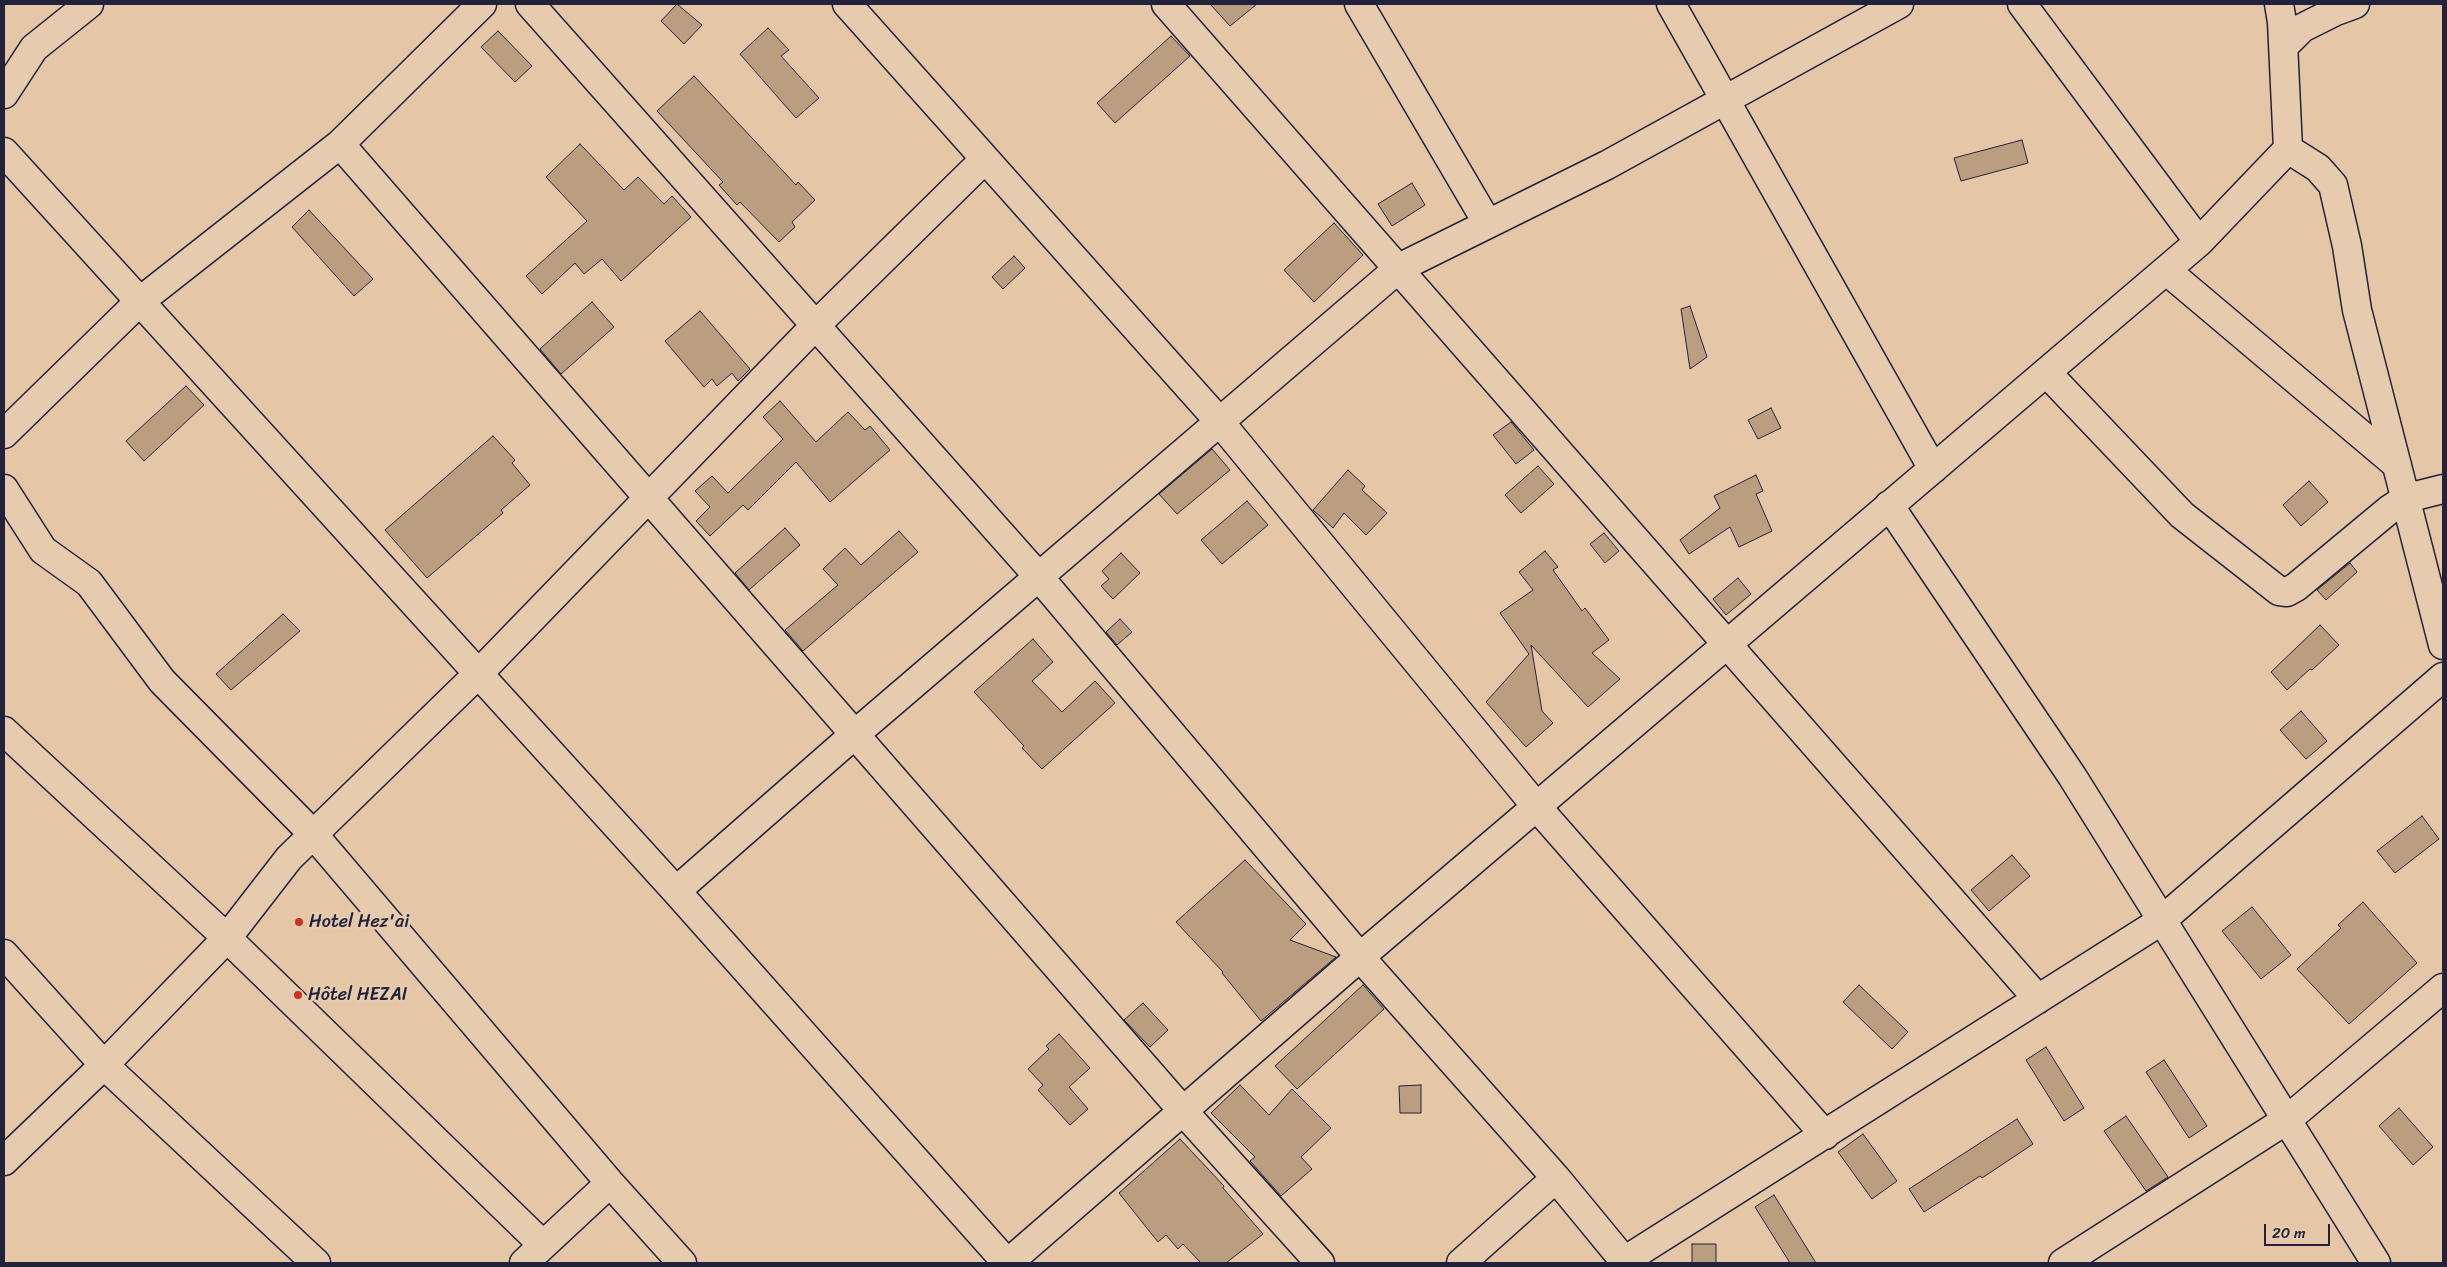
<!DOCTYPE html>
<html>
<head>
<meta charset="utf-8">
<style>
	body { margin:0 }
	#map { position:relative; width:2447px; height:1267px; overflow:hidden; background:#e5c7a8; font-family:Sriracha,sans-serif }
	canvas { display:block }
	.frame { position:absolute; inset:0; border:5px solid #22223b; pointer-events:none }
	.scale { position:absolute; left:2264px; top:1224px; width:66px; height:22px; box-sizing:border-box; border:2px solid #22223b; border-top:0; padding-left:6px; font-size:15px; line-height:18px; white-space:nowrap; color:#22223b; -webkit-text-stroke:4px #e7cbae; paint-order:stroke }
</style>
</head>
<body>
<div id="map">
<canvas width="2447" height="1267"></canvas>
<div class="frame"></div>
<div class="scale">20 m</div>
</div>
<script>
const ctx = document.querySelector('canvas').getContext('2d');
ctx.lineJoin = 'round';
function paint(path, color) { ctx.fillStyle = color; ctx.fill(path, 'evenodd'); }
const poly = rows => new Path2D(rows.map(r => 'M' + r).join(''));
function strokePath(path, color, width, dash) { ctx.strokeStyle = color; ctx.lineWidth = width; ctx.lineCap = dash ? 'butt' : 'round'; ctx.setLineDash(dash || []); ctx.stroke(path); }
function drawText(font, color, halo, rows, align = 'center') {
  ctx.font = font + ' Sriracha,sans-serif'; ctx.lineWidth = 5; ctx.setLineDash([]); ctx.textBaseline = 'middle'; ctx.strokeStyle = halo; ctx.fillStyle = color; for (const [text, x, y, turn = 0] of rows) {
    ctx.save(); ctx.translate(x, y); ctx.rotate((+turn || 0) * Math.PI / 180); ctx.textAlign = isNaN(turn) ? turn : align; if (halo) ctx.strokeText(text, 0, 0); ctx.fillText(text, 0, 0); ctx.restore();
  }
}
const building = poly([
	[677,4,702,25,684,44,661,21,677,4],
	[1210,4,1257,4,1230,26,1210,4],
	[768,28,789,50,781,56,819,98,796,118,740,54,768,28],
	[498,31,532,66,515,82,481,47,498,31],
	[1171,36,1190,56,1115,123,1097,103,1171,36],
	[694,76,796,185,798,182,815,200,792,222,795,227,779,242,740,202,737,205,719,185,723,182,657,111,694,76],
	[2022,140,2028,163,1961,181,1954,158,2022,140],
	[580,144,624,190,638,177,664,204,672,196,691,217,621,281,602,259,584,274,575,263,542,294,526,276,587,221,546,177,580,144],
	[1412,183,1425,205,1392,226,1378,204,1412,183],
	[309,210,373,279,354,296,292,227,309,210],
	[1334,223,1363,255,1314,302,1284,270,1334,223],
	[1014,256,1025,268,1003,289,992,277,1014,256],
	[592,302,614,327,561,374,540,349,592,302],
	[1690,306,1707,357,1690,369,1681,309,1690,306],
	[700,311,750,369,738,381,732,373,717,386,712,379,704,387,665,341,700,311],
	[186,386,204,405,144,461,126,441,186,386],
	[780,401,816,442,848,412,865,430,870,426,890,450,830,502,796,462,748,510,743,505,710,536,696,521,710,507,695,491,712,476,728,493,783,439,763,417,780,401],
	[1771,408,1781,428,1758,439,1748,420,1771,408],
	[1511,422,1534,450,1516,464,1493,435,1511,422],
	[493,436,515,460,512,463,530,485,501,510,503,513,427,578,385,530,493,436],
	[1212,449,1230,470,1177,514,1159,494,1212,449],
	[1538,466,1554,484,1521,513,1505,495,1538,466],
	[1348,470,1365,486,1362,490,1387,513,1366,535,1344,513,1333,528,1313,510,1348,470],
	[1756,475,1763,491,1756,494,1772,531,1739,547,1730,527,1689,554,1680,540,1720,508,1714,496,1756,475],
	[2309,481,2328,502,2301,526,2283,505,2309,481],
	[1247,501,1268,525,1222,564,1201,540,1247,501],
	[785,528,800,545,749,590,735,573,785,528],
	[899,531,918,552,803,651,785,630,838,585,823,569,845,548,861,565,899,531],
	[1604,533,1619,551,1605,563,1590,544,1604,533],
	[1545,551,1558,567,1553,570,1582,611,1585,608,1609,640,1592,653,1620,679,1588,707,1531,645,1542,711,1553,723,1526,747,1486,702,1529,654,1500,613,1533,590,1519,572,1545,551],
	[1121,553,1140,573,1113,599,1101,586,1109,579,1102,571,1121,553],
	[2350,563,2357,572,2326,600,2317,590,2350,563],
	[1738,578,1751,594,1726,615,1713,599,1738,578],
	[283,614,300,631,231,690,216,674,283,614],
	[1120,619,1132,632,1117,645,1106,632,1120,619],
	[2320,625,2339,645,2312,670,2310,669,2287,690,2271,672,2320,625],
	[1033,639,1053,662,1032,681,1062,712,1095,681,1115,703,1042,769,1022,748,1024,746,974,692,1033,639],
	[2301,711,2327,741,2306,759,2280,730,2301,711],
	[2422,816,2439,839,2395,873,2377,851,2422,816],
	[2012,855,2030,876,1989,911,1971,890,2012,855],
	[1245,860,1306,924,1290,940,1336,957,1261,1021,1222,973,1223,972,1176,922,1245,860],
	[2363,902,2417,963,2349,1024,2297,969,2341,928,2338,925,2363,902],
	[2252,907,2291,955,2261,979,2222,931,2252,907],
	[1363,985,1384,1009,1297,1089,1275,1066,1363,985],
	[1859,985,1908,1032,1892,1049,1843,1002,1859,985],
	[1143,1003,1168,1030,1150,1047,1124,1020,1143,1003],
	[1059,1034,1090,1068,1069,1087,1088,1109,1070,1125,1038,1090,1043,1085,1028,1069,1049,1049,1046,1046,1059,1034],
	[2046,1047,2084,1108,2064,1121,2026,1060,2046,1047],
	[2164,1060,2207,1126,2189,1138,2146,1072,2164,1060],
	[1240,1085,1269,1115,1292,1089,1331,1128,1301,1157,1312,1169,1281,1196,1250,1161,1255,1157,1211,1113,1240,1085],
	[1421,1085,1421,1113,1400,1113,1399,1086,1421,1085],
	[2399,1108,2433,1147,2413,1165,2379,1126,2399,1108],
	[2126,1116,2168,1177,2146,1191,2104,1131,2126,1116],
	[2017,1119,2033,1144,1982,1178,1980,1176,1924,1212,1909,1189,2017,1119],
	[1863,1134,1897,1181,1872,1199,1838,1152,1863,1134],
	[1180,1139,1224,1186,1223,1188,1263,1234,1226,1263,1201,1263,1183,1244,1178,1249,1166,1235,1158,1242,1119,1193,1180,1139],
	[1774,1195,1816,1263,1790,1263,1755,1207,1774,1195],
	[1692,1244,1716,1244,1716,1263,1692,1263,1692,1244]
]);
const minor = poly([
	[530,4,1039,577,1360,957,1556,1178,1626,1263],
	[847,4,1219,421,1536,806,1825,1135],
	[1166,4,2038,999],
	[1359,4,1488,224],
	[1671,4,1933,469],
	[2022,4,2199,242],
	[2284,46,2302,28,2336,11,2355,4],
	[4,94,34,48,89,4],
	[340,144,1183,1111,1320,1263],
	[2288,149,2318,168,2333,185,2347,246,2357,310,2443,645],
	[4,152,676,891,1007,1263],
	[2167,271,2397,465],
	[2047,373,2182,515,2279,591,2287,592,2296,587,2390,509,2407,498,2443,489],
	[4,434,139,302,340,144,482,4],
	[4,489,43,550,89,583,162,681,313,834,610,1183,682,1263],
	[1889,505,2072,776,2376,1263],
	[4,731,227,938,543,1245],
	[676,891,854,735,1399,268,1607,165,1899,4],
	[4,954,104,1065,316,1263],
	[4,1161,104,1065,227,938,289,858,479,673,815,326,984,160],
	[1624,1261,2161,921,2443,677],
	[524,1263,610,1183],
	[1008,1263,1360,957,2199,242,2288,149,2282,22,2279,4],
	[1461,1263,1556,1178],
	[2063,1263,2288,1119,2443,988]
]);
const markers = [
	[299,922,5,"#c8321e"],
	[298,995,5,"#c8321e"]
];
const poiNames = [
	["Hotel Hez'ai",309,922],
	["Hôtel HEZAI",308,995]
];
paint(building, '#bb9e7f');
strokePath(building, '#22223b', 1);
strokePath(minor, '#22223b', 31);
strokePath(minor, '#e7cbae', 28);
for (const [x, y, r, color] of markers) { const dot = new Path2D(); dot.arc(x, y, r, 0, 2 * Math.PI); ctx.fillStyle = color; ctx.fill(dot); strokePath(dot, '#e7cbae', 2); }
drawText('18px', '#22223b', '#e7cbae', poiNames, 'left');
</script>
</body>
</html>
